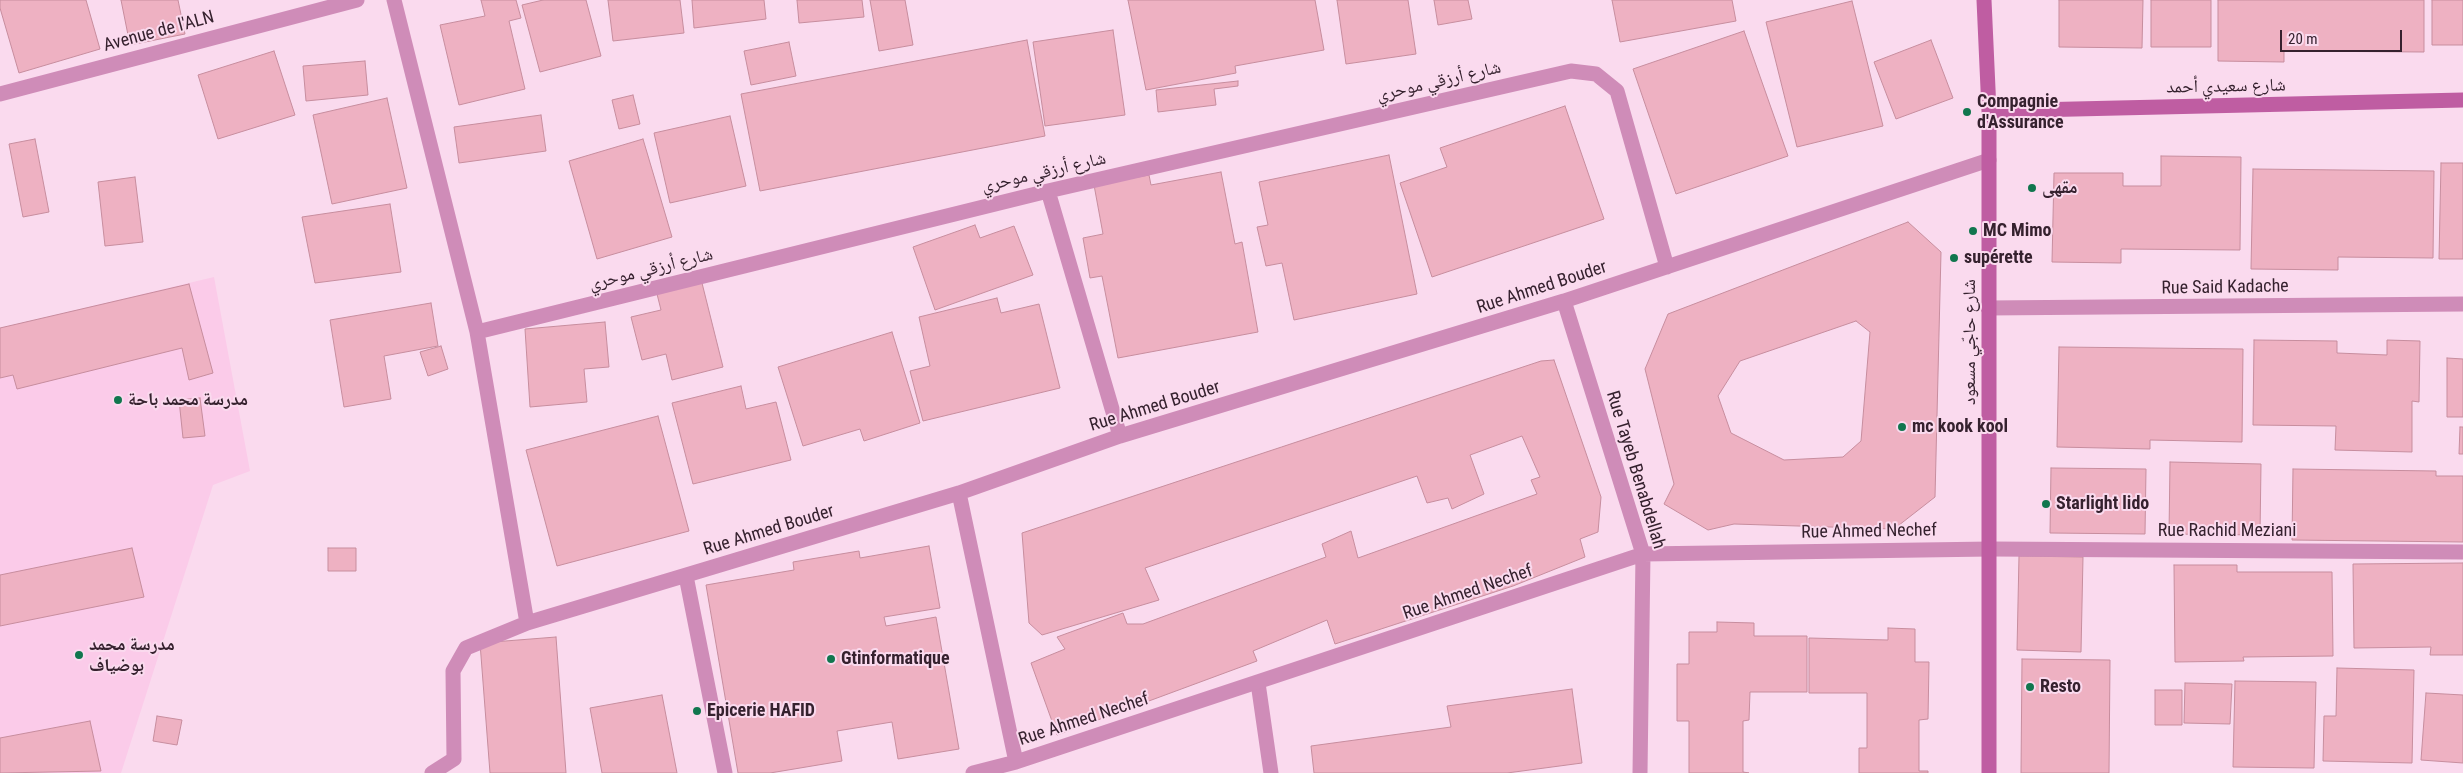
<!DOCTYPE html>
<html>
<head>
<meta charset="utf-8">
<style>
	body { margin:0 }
	#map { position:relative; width:2463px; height:773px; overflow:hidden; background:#fadaee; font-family:"Roboto Condensed",sans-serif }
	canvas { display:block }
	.scale { position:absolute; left:2280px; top:30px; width:122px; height:22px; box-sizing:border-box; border:2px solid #35212e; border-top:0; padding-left:6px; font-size:15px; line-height:18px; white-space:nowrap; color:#35212e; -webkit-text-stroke:4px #fadaee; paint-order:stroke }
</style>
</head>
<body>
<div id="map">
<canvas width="2463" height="773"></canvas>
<div class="scale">20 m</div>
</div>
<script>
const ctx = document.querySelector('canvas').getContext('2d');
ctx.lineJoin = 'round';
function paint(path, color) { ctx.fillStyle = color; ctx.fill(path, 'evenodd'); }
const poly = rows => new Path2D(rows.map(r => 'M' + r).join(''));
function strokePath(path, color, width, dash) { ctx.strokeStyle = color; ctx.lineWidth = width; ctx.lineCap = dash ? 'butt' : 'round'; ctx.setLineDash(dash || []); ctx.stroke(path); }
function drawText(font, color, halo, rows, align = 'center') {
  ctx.font = font + ' "Roboto Condensed","Noto Naskh Arabic",sans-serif'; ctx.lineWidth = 4; ctx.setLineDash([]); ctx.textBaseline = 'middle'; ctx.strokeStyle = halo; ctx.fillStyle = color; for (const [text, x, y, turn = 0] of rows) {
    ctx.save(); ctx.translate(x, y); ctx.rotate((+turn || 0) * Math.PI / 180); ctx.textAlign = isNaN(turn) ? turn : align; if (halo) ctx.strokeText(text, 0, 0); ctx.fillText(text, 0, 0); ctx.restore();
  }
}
const built = poly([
	[214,277,250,471,213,485,121,773,0,773,0,328]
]);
const building = poly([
	[0,0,86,0,100,49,19,73,0,8,0,0],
	[121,0,178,0,185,34,130,45,121,0],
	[481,0,516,0,521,18,509,21,525,89,459,105,440,25,485,16,481,0],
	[543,0,586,0,601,56,540,72,522,5,543,0],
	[608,0,680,0,684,33,613,41,608,0],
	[692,0,764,0,766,19,694,28,692,0],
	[797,0,862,0,864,17,799,23,797,0],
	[870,0,905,0,913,45,879,51,870,0],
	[1128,0,1315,0,1324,50,1235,66,1236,73,1146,90,1128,0],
	[1337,0,1408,0,1416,54,1346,64,1337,0],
	[1434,0,1468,0,1472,19,1438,25,1434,0],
	[1612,0,1732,0,1736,21,1620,42,1612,0],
	[2059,0,2143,0,2142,48,2059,47,2059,0],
	[2151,0,2211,0,2211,47,2151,47,2151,0],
	[2218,0,2424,0,2424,52,2284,51,2284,62,2218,61,2218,0],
	[2432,0,2463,0,2463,45,2432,45,2432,0],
	[1852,1,1883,126,1797,147,1766,22,1852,1],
	[1113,30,1125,115,1045,126,1033,42,1113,30],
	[1744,31,1788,156,1676,194,1633,69,1744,31],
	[1027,40,1045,136,760,191,741,94,1027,40],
	[1931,40,1953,98,1896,119,1874,62,1931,40],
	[789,42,796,76,751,85,744,51,789,42],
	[274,51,295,115,218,139,198,75,274,51],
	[365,61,368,95,306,101,303,66,365,61],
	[1238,81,1238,86,1214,89,1216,105,1158,112,1156,90,1238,81],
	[633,95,640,124,619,129,612,100,633,95],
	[387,98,407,188,332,204,313,115,387,98],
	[1565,106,1604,219,1432,277,1400,183,1447,167,1440,148,1565,106],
	[541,115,546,151,459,163,454,127,541,115],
	[730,116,746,186,670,203,654,133,730,116],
	[35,139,49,212,23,217,9,144,35,139],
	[643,139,672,237,597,259,569,161,643,139],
	[1389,155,1417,294,1294,320,1282,263,1266,266,1257,227,1268,225,1259,182,1389,155],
	[2161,156,2241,157,2240,250,2121,249,2121,263,2052,262,2054,173,2123,173,2123,186,2161,186,2161,156],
	[2441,163,2463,163,2463,259,2439,259,2441,163],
	[2253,169,2434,171,2433,258,2338,257,2338,270,2251,269,2253,169],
	[1221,172,1235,244,1242,242,1258,332,1118,358,1102,276,1090,278,1083,238,1103,234,1094,185,1149,175,1151,185,1221,172],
	[135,177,143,242,105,246,98,182,135,177],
	[390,204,401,272,315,283,302,217,390,204],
	[1908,222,1941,252,1935,497,1894,529,1734,524,1708,530,1664,504,1674,484,1645,369,1668,314,1908,222],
	[1856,321,1870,332,1861,441,1843,457,1784,460,1731,433,1718,396,1740,361,1856,321],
	[975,225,980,238,1014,226,1033,275,935,310,913,247,975,225],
	[701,279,723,367,672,380,666,354,642,360,631,317,661,310,656,290,701,279],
	[189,284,213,373,189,380,182,348,17,389,13,375,0,378,0,328,189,284],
	[997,298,1001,313,1039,304,1060,388,923,421,910,371,930,366,919,317,997,298],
	[431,303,438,346,384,356,391,399,344,407,330,320,431,303],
	[605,322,609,367,584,369,587,402,530,407,525,329,605,322],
	[892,332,920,423,864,441,860,429,803,446,778,367,892,332],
	[2254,340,2337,341,2337,353,2387,355,2387,340,2420,341,2419,402,2412,401,2412,452,2335,450,2336,426,2253,425,2254,340],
	[441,346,448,369,428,376,420,352,441,346],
	[2059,347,2243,349,2242,442,2150,440,2150,449,2057,447,2059,347],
	[2447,358,2463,359,2463,417,2447,417,2447,358],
	[1554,360,1601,497,1598,532,1580,539,1585,557,1513,586,1335,644,1327,620,1253,651,1257,661,1057,735,1031,663,1065,649,1057,637,1123,613,1127,624,1143,624,1326,557,1322,544,1351,531,1358,558,1537,494,1531,480,1540,477,1522,436,1470,455,1484,494,1452,509,1448,498,1427,503,1417,476,1145,568,1159,600,1042,635,1029,623,1022,533,1541,361,1554,360],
	[741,386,746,409,776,402,791,460,693,484,672,403,741,386],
	[200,398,205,436,183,438,179,400,200,398],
	[658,416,689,531,557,566,526,450,658,416],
	[2460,427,2463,427,2463,454,2459,454,2460,427],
	[2170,462,2261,464,2260,535,2169,534,2170,462],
	[2051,468,2146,469,2145,534,2050,533,2051,468],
	[2293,469,2436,471,2436,476,2463,476,2463,542,2292,540,2293,469],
	[929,546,940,608,884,617,886,626,936,617,959,749,898,759,892,722,837,731,842,761,770,773,738,773,706,585,794,570,793,562,859,551,860,558,929,546],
	[132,548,144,597,0,626,0,575,132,548],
	[328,548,356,548,356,571,328,571,328,548],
	[2019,556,2083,557,2081,652,2017,650,2019,556],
	[2463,563,2463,655,2430,655,2431,647,2354,648,2353,564,2463,563],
	[2174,565,2237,565,2237,572,2332,572,2333,656,2243,657,2244,661,2175,662,2174,565],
	[1717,622,1754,623,1754,636,1807,636,1807,692,1750,692,1749,720,1743,721,1743,772,1749,773,1689,773,1689,721,1677,721,1677,664,1689,664,1689,632,1717,632,1717,622],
	[1888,628,1915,629,1915,662,1929,662,1928,719,1919,720,1919,771,1928,771,1928,773,1859,773,1859,748,1867,748,1867,693,1809,693,1809,638,1888,640,1888,628],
	[556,637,566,773,490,773,480,643,556,637],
	[2022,659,2110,660,2109,773,2021,773,2022,659],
	[2337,668,2414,670,2412,763,2323,761,2324,716,2336,716,2337,668],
	[2235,681,2316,682,2314,768,2233,767,2235,681],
	[2185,683,2232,684,2230,724,2184,723,2185,683],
	[1572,689,1582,763,1507,773,1314,773,1311,746,1451,727,1447,706,1572,689],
	[2155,690,2182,690,2182,725,2155,725,2155,690],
	[2426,693,2463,695,2463,763,2421,760,2426,693],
	[662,695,677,773,602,773,590,708,662,695],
	[157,716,182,720,177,745,153,741,157,716],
	[90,721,101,771,0,773,0,738,90,721]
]);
const lane = poly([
	[1258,683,1271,773]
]);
const street = poly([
	[394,0,477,332,527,623],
	[0,94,357,0],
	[1048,191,1120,436],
	[1564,301,1643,554,1640,773],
	[1988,308,2463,304],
	[477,332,1048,191,1571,71,1596,74,1617,91,1667,267],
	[959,493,1016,762],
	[686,576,725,773],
	[432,773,454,759,453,671,466,648,527,623,959,493,1120,436,1564,301,1989,160],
	[973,773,1016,762,1643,554,1991,549,2463,552]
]);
const secondary = poly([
	[1984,0,1989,111,1989,773],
	[1989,111,2463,100]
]);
const markers = [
	[1967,112,5,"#11764e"],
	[2032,188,5,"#11764e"],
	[1973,231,5,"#11764e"],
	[1954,258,5,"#11764e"],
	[118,400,5,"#11764e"],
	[1902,427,5,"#11764e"],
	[2046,504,5,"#11764e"],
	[79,655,5,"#11764e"],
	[831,659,5,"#11764e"],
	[2030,687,5,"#11764e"],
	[697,711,5,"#11764e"]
];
const streetNames = [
	["Avenue de l'ALN",159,32,-15],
	["شارع أرزقي موحري",1439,82,-13],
	["شارع سعيدي أحمد",2226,87,-1],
	["شارع أرزقي موحري",1044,173,-13],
	["شارع أرزقي موحري",651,270,-14],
	["Rue Ahmed Bouder",1542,288,-18],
	["Rue Said Kadache",2225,288,-1],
	["شارع حاجّي مسعود",1970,342,-90],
	["Rue Ahmed Bouder",1155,407,-17],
	["Rue Tayeb Benabdellah",1635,470,73],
	["Rue Ahmed Bouder",769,531,-17],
	["Rue Rachid Meziani",2227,531],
	["Rue Ahmed Nechef",1869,532,-1],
	["Rue Ahmed Nechef",1468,593,-19],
	["Rue Ahmed Nechef",1084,720,-18]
];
const poiNames = [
	["Compagnie",1977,102],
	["d'Assurance",1977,123],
	["مقهى",2042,188],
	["MC Mimo",1983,231],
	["supérette",1964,258],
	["مدرسة محمد باحة",128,400],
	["mc kook kool",1912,427],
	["Starlight lido",2056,504],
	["مدرسة محمد",89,645],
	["بوضياف",89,666],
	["Gtinformatique",841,659],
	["Resto",2040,687],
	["Epicerie HAFID",707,711]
];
paint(built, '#fbcbe9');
paint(building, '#eeb1c2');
strokePath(building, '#c78d9e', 1);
strokePath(lane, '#cf8cb8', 15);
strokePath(street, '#cf8cb8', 15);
strokePath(secondary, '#bf5da2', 15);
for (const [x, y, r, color] of markers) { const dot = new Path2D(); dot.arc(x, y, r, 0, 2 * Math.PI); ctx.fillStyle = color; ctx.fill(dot); strokePath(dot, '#fadaee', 2); }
drawText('18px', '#35212e', '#fadaee', streetNames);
drawText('bold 18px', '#35212e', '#fadaee', poiNames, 'left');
</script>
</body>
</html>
